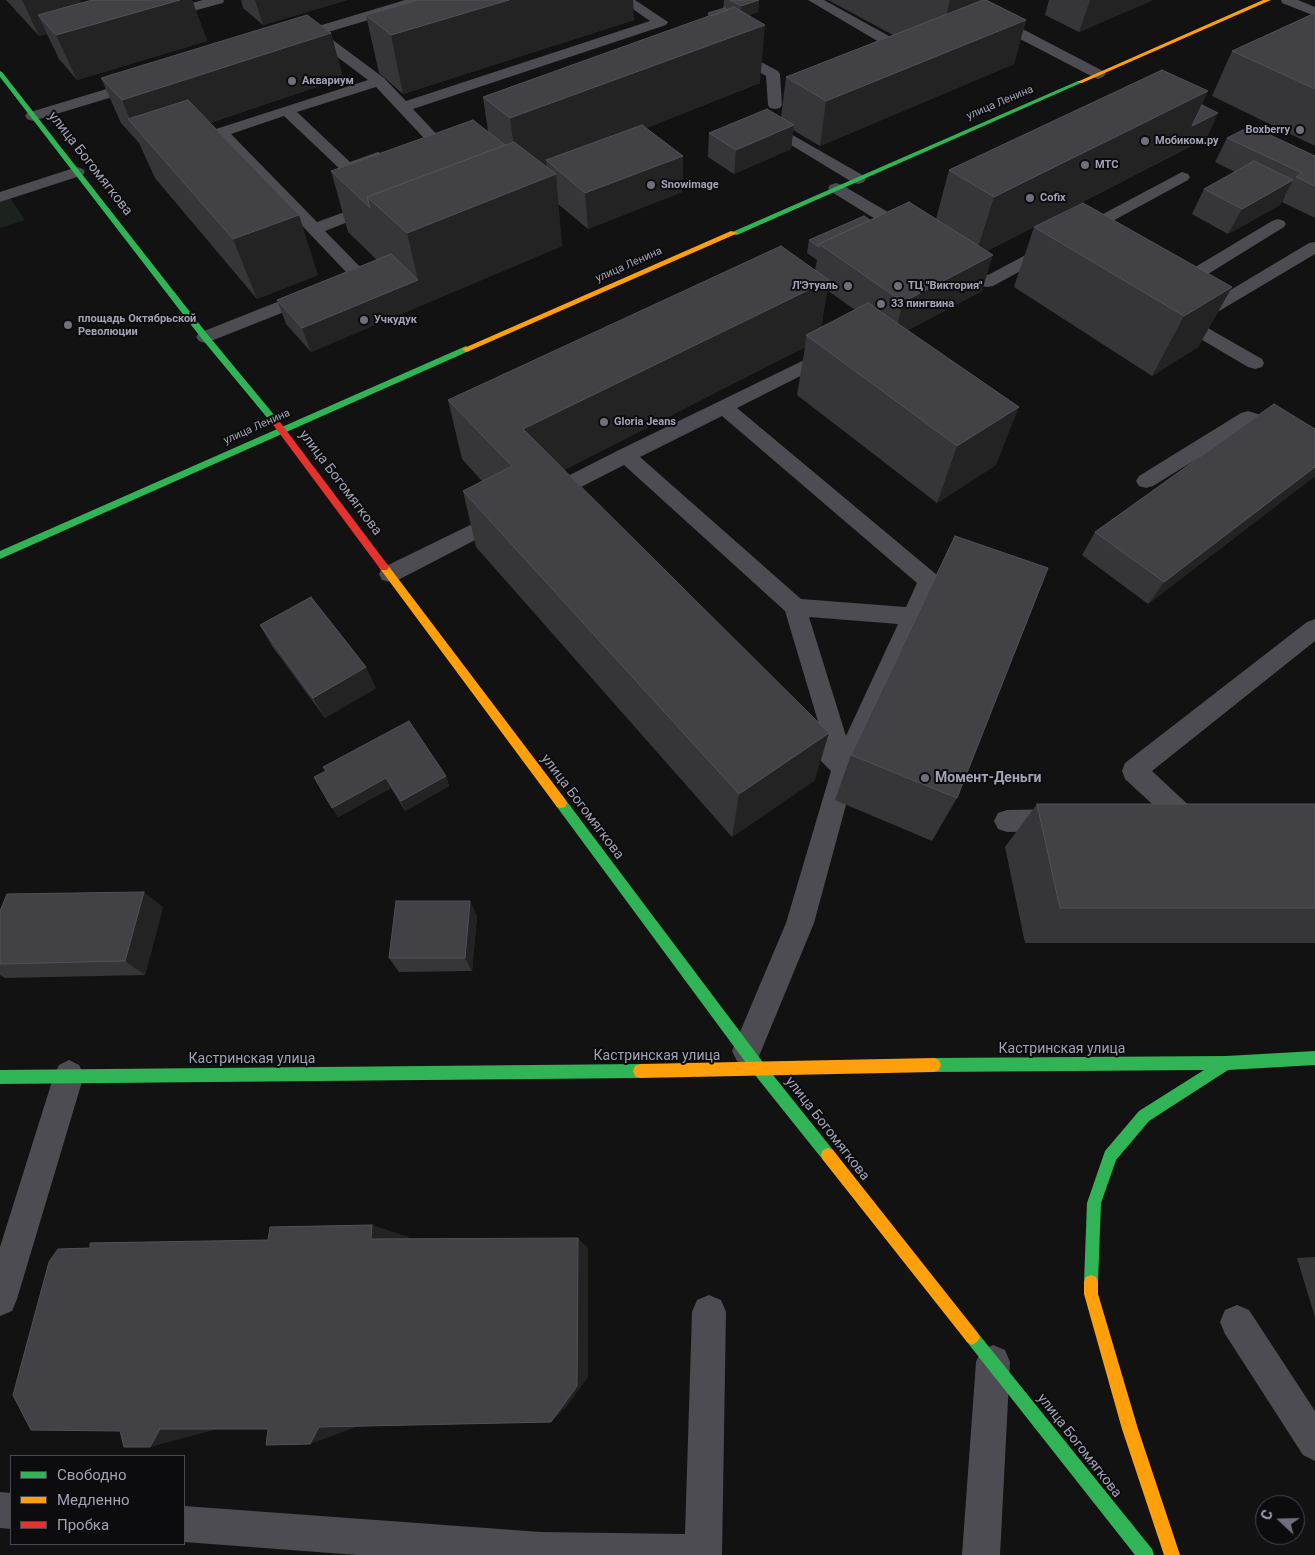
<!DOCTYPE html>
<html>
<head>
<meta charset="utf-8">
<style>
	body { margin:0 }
	#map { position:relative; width:1315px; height:1555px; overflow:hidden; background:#121212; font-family:Roboto,sans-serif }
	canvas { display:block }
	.legend { position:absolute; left:10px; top:1455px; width:175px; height:90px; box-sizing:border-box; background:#0c0c0e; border:1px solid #484850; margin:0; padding:6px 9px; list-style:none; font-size:15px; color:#a1a2b4 }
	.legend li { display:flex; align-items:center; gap:10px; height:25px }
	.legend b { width:25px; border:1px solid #484850 }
	.north { position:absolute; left:1255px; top:1495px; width:50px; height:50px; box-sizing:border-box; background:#0c0c0e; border:1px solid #484850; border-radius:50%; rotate:291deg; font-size:14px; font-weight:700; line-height:20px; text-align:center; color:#a1a2b4 }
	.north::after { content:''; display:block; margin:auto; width:18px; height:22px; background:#6f707b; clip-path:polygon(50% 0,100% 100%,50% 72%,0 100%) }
</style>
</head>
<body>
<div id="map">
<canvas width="1315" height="1555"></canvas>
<ul class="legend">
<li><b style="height:6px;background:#30b455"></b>Свободно</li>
<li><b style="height:6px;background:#ff9f0a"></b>Медленно</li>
<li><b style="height:6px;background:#e5322d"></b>Пробка</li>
</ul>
<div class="north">С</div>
</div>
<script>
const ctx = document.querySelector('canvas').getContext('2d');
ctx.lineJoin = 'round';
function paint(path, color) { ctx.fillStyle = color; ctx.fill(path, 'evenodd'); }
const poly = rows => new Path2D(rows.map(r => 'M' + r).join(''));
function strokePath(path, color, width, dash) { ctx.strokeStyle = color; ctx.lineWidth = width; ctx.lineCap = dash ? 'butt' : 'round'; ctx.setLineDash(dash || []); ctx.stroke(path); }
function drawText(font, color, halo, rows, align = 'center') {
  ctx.font = font + ' Roboto,sans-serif'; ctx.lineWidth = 4; ctx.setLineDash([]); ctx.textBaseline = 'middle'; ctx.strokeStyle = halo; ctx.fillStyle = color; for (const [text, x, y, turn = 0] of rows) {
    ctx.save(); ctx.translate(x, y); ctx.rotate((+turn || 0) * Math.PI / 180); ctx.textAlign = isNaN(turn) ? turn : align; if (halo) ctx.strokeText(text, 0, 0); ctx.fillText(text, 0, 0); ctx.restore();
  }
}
const green = poly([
	[10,198,25,220,0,228,0,202]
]);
const lane = poly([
	[203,0,224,0,223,3,163,19,156,15,158,12,203,0],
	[620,0,635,0,668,22,666,25,413,109,445,143,457,139,462,141,465,144,462,147,442,154,437,152,376,87,297,112,350,162,378,152,383,154,386,157,383,160,354,171,342,171,284,116,231,134,317,222,375,201,381,203,383,206,381,209,325,231,365,272,368,276,365,280,211,341,205,343,199,341,196,337,199,333,348,274,213,132,216,129,368,80,308,35,306,32,308,29,318,29,384,78,406,101,650,21,620,0],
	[808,0,824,0,907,46,909,49,896,57,886,57,884,54,891,49,808,0],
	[1281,0,1298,0,1315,7,1315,16,1282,3,1281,0],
	[731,46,778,71,780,74,782,105,780,108,775,109,770,108,768,105,766,76,726,53,724,50,726,47,731,46],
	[763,118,864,176,866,179,864,182,858,184,852,182,758,125,756,122,758,119,763,118],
	[77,167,83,169,85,172,83,175,0,202,0,192,77,167],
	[1182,172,1188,174,1190,177,1188,180,993,286,987,287,981,286,949,263,952,259,958,258,964,259,988,275,1182,172],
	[836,183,842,185,915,228,917,232,915,236,903,236,830,191,828,188,830,185,836,183],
	[1278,219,1284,221,1286,224,1284,227,1179,292,1173,293,1167,292,1164,288,1167,284,1272,221,1278,219],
	[1315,242,1315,254,1199,323,1262,359,1264,363,1262,367,1255,369,1248,367,1170,321,1167,317,1170,313,1176,311,1187,316,1309,243,1315,242],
	[829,348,836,350,838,354,836,358,737,408,937,575,940,581,856,768,814,923,757,1061,747,1066,737,1061,732,1051,786,923,831,771,791,731,788,724,791,717,800,714,809,717,820,728,785,611,624,465,579,488,590,502,587,507,580,509,573,507,555,486,558,481,619,450,829,348],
	[722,416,917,583,906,607,801,599,640,457,722,416],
	[809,617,898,624,846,736,809,617],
	[1248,411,1315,432,1315,446,1250,426,1153,486,1146,488,1139,486,1136,481,1139,476,1241,413,1248,411],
	[503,509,510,512,513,517,510,522,398,580,390,582,382,580,379,574,382,568,503,509],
	[1315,619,1315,641,1152,771,1195,811,1199,819,1195,827,1186,830,1177,827,1125,779,1122,771,1125,763,1307,622,1315,619],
	[1058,809,1067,812,1071,820,1067,828,1058,831,1007,832,998,829,994,821,998,813,1007,810,1058,809],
	[69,1060,79,1065,84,1075,17,1299,12,1311,0,1316,0,1247,54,1075,59,1065,69,1060],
	[709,1295,721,1300,726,1312,722,1555,357,1555,184,1542,184,1506,541,1532,685,1534,692,1312,697,1300,709,1295],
	[1237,1305,1249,1310,1315,1411,1315,1461,1303,1455,1225,1334,1220,1322,1225,1310,1237,1305],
	[993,1345,1005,1350,1010,1362,1000,1555,962,1555,976,1362,981,1350,993,1345],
	[0,1492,11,1493,11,1529,0,1528,0,1492]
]);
const street = poly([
	[405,0,427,0,425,3,295,42,290,43,285,42,283,39,285,36,405,0],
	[949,0,967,0,1103,71,1106,74,1103,77,1098,79,1093,77,951,3,949,0],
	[143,78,149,80,151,83,149,86,33,121,27,119,25,116,27,113,143,78]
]);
const fast = poly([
	[0,71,2,72,208,335,280,422,280,426,274,426,202,339,0,77,0,71],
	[1078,81,1083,82,737,235,730,233,1078,81],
	[466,346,470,349,469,351,0,559,0,551,466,346],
	[561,798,565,799,765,1065,833,1150,835,1155,833,1160,828,1162,823,1160,755,1075,557,807,555,803,557,799,561,798],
	[1315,1051,1315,1065,1228,1070,1149,1121,1116,1160,1101,1203,1098,1282,1096,1287,1091,1289,1086,1287,1084,1282,1087,1203,1105,1151,1139,1111,1204,1070,934,1072,929,1070,927,1065,929,1060,934,1058,1226,1056,1315,1051],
	[640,1064,645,1066,647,1071,645,1076,640,1078,0,1084,0,1070,640,1064],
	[972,1329,977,1332,1152,1549,1154,1555,1135,1555,967,1342,964,1337,967,1332,972,1329]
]);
const slow = poly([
	[1263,0,1271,0,1082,83,1077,82,1263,0],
	[731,231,738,233,469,351,466,352,462,349,731,231],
	[384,563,387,564,565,799,567,803,565,807,561,808,557,807,381,570,379,567,384,563],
	[934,1058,939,1060,941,1065,939,1070,934,1072,640,1078,635,1076,633,1071,635,1066,640,1064,934,1058],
	[828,1148,833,1150,977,1332,980,1337,977,1342,972,1345,967,1342,823,1160,821,1155,823,1150,828,1148],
	[1091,1275,1096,1277,1098,1282,1098,1294,1138,1429,1180,1555,1164,1555,1122,1429,1084,1294,1084,1282,1086,1277,1091,1275]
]);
const jam = poly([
	[277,421,280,422,387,564,389,567,387,570,381,570,274,426,274,422,277,421]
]);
const wall = poly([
	[6,0,80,0,81,3,92,0,192,0,207,41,77,80,59,59,47,34,39,36],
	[241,0,347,0,263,25,243,8],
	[724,0,759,0,758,12,749,15,760,83,646,128,683,156,682,192,588,229,558,204,562,246,311,352,286,324,277,300,377,260,348,232,331,171,488,131,483,97,708,17,708,13,723,8],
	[828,0,986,0,1026,20,1014,64,820,146,793,130,791,149,734,174,708,157,709,133,781,117,786,77,893,35],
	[1049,0,1153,0,1079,32,1045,15],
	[1315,13,1315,146,1212,96,1232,51],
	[366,15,634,20,403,94,379,73],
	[331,33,343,78,210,123,318,275,257,299,155,178,139,143,121,123,101,78],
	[1202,105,1207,138,987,251,982,291,908,330,996,465,937,503,797,395,805,347,564,470,815,780,732,837,476,547,463,491,482,481,462,459,448,400,815,270,817,260,807,253,809,240,870,220,936,219,949,170],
	[827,290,855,310,821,328],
	[1227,138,1315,156,1315,218,1282,202,1285,196,1284,196,1280,205,1228,234,1192,214,1204,189,1235,172,1215,162],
	[1034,227,1232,287,1198,347,1152,376,1014,287],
	[1315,429,1315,476,1148,604,1082,555,1095,532],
	[260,625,376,688,325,718,272,646],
	[851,755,957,798,932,841,835,800],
	[446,776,449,786,405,811,391,788,338,817,314,777],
	[1037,804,1315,804,1315,943,1025,943,1005,847],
	[163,907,145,975,5,978,0,975,0,911],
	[477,916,472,971,399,972,389,958],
	[1315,1257,1315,1317,1297,1258]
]);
const shadedWall = poly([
	[22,0,80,0,90,22,38,15,47,34,39,36],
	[180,0,192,0,207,41,77,80,56,35],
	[255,0,347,0,263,25],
	[509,0,633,0,634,20,403,94,391,35],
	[759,0,758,12,740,18,741,6],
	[950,0,984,0,1026,20,1014,64,820,146,826,101,937,56],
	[1090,0,1153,0,1079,32],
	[765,25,760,83,551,165,546,160,547,167,556,174,562,246,311,352,302,328,418,280,407,233,515,154,510,118],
	[331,33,343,78,150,143,131,122,122,100],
	[1208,91,1181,151,975,257,994,197],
	[1218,113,1207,138,1181,151,1192,126],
	[794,125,791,149,734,174,736,150],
	[683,156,682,192,588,229,585,193],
	[1293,180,1280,205,1228,234,1242,209],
	[299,215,318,275,257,299,233,239],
	[993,255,982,291,894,338,903,302],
	[829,280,819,340,806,335,805,347,531,487,523,429],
	[1232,287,1198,347,1152,376,1184,316],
	[1019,407,996,465,937,503,957,446],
	[1315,467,1315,476,1148,604,1164,582],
	[366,667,376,688,325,718,313,698],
	[829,733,815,780,732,837,739,794],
	[446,776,449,786,405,811,401,801],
	[386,778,391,788,338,817,332,808],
	[144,892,163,907,145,975,125,961],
	[470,901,477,916,472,971,465,958],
	[372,1225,409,1237,408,1249,371,1239],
	[578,1238,588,1248,588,1377,566,1407,551,1422],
	[359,1426,310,1444,319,1427],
	[221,1428,150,1447,160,1429]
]);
const building = poly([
	[92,0,180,0,56,35,38,15,92,0],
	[418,0,509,0,391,35,366,15,418,0],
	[730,0,759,0,741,6,730,0],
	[983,0,986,0,1026,20,826,101,786,77,983,0],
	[734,7,765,25,510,118,483,97,734,7],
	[725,8,728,10,711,16,708,13,725,8],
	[1315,13,1315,89,1232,51,1315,13],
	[307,15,331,33,122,100,101,78,307,15],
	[1162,70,1208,91,994,197,949,170,1162,70],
	[188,100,299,215,233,239,128,119,188,100],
	[1202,105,1218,113,1192,126,1202,105],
	[767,109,794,125,736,150,709,133,767,109],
	[473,120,505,145,367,197,370,208,331,171,473,120],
	[642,125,683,156,585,193,546,160,642,125],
	[1251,126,1315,156,1315,186,1296,177,1302,173,1227,138,1251,126],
	[514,142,556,174,407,233,367,197,514,142],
	[1254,161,1293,180,1242,209,1204,189,1254,161],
	[909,202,993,255,903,302,819,244,909,202],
	[1083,203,1232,287,1184,316,1034,227,1083,203],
	[864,216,870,220,819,244,819,247,809,240,864,216],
	[781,246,829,280,523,429,829,733,739,794,463,491,512,466,448,400,781,246],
	[391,254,418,280,302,328,277,300,391,254],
	[868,303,1019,407,957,446,806,335,868,303],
	[1274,404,1315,429,1315,467,1164,582,1095,532,1274,404],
	[955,536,1048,568,957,798,851,755,955,536],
	[311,597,366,667,313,698,260,625,311,597],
	[409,721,446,776,401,801,386,778,332,808,314,777,326,771,323,767,409,721],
	[1037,804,1315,804,1315,908,1060,908,1037,804],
	[144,892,125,961,0,964,0,911,7,894,144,892],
	[396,901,470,901,465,958,389,958,396,901],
	[372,1225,371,1239,578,1238,577,1386,551,1422,319,1427,310,1444,266,1445,268,1429,160,1429,150,1447,124,1447,120,1431,31,1430,13,1395,49,1262,58,1249,90,1248,90,1243,268,1240,270,1227,372,1225]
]);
const markers = [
	[292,81,5,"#6f707b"],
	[1300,130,5,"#6f707b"],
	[1145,141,5,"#6f707b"],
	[1085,165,5,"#6f707b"],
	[651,185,5,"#6f707b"],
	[1030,198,5,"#6f707b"],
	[848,286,5,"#6f707b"],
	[898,286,5,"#6f707b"],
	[881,304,5,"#6f707b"],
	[364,320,5,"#6f707b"],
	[68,325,5,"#6f707b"],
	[604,422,5,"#6f707b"],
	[925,778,5,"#6f707b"]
];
const farPoinames = [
	["Аквариум",302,81],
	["Boxberry",1290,130,"right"],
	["Мобиком.ру",1155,141],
	["МТС",1095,165],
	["Snowimage",661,185],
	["Cofix",1040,198],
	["Л'Этуаль",838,286,"right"],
	["ТЦ \"Виктория\"",908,286],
	["33 пингвина",891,304],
	["площадь Октябрьской",78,319],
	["Революции",78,332],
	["Учкудук",374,320],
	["Gloria Jeans",614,422]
];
const farStreetnames = [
	["улица Ленина",1000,103,-23],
	["улица Ленина",629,265,-24],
	["улица Ленина",257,427,-24]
];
const streetNames = [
	["улица Богомягкова",90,164,52],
	["улица Богомягкова",340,483,53],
	["улица Богомягкова",582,807,53],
	["Кастринская улица",1062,1049],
	["Кастринская улица",657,1056],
	["Кастринская улица",252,1059],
	["улица Богомягкова",827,1129,52],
	["улица Богомягкова",1079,1446,52]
];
const poiNames = [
	["Момент-Деньги",935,778]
];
paint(green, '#1c231e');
paint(lane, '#4c4c52');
paint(street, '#4c4c52');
paint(fast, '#30b455');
paint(slow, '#ff9f0a');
paint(jam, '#e5322d');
paint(wall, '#363639');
paint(shadedWall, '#232324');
paint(building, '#424246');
strokePath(building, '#505158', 1);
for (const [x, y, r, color] of markers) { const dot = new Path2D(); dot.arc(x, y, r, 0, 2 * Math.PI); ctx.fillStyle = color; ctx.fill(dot); strokePath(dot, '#0c0c0e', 2); }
drawText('bold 11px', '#a1a2b4', '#0c0c0e', farPoinames, 'left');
drawText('11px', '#a1a2b4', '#0c0c0e', farStreetnames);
drawText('14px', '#a1a2b4', '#0c0c0e', streetNames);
drawText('bold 14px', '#a1a2b4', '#0c0c0e', poiNames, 'left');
</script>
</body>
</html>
